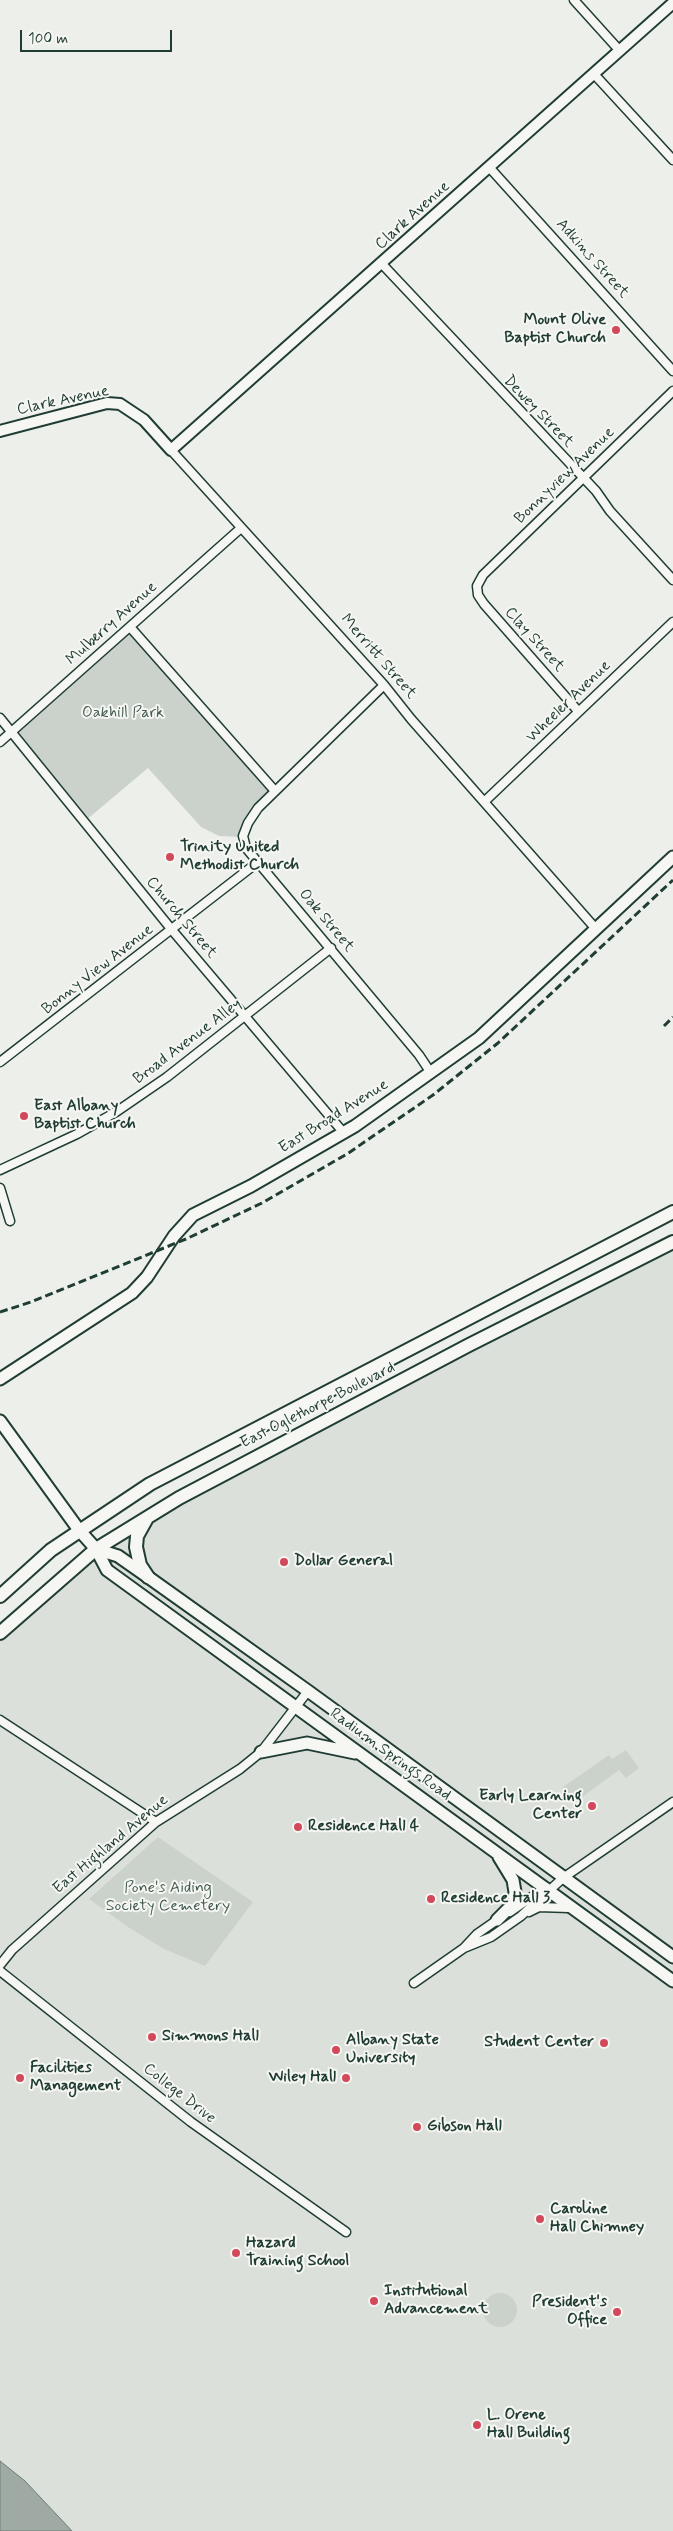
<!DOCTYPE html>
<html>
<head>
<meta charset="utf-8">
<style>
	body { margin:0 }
	#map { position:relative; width:673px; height:2531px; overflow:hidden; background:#edefea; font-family:Mynerve,sans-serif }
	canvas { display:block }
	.scale { position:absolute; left:20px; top:30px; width:152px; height:22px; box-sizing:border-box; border:2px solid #1f3d34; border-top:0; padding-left:6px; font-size:15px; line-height:18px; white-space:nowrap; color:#1f3d34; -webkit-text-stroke:4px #f6f6f2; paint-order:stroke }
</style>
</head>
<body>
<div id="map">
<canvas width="673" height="2531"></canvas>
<div class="scale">100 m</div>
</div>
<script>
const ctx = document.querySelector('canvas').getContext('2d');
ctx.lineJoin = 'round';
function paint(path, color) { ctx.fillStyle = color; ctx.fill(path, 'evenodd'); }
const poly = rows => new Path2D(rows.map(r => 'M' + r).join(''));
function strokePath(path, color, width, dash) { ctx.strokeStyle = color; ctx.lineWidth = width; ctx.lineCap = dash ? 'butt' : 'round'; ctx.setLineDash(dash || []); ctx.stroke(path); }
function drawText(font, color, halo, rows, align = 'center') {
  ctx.font = font + ' Mynerve,sans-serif'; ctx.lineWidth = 4; ctx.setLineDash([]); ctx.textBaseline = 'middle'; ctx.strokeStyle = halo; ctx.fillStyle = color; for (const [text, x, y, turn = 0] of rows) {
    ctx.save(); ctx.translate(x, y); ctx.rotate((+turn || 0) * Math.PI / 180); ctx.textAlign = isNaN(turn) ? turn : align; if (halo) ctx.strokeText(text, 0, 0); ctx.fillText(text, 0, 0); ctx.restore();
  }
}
const built = poly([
	[673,1244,673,2531,72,2531,0,2461,0,1639,23,1617,112,1544,169,1506]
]);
const green = poly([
	[130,628,271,790,241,837,219,836,201,827,148,768,85,821,13,731],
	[626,1750,639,1768,626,1778,619,1770,574,1803,563,1787,609,1755,612,1759],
	[158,1837,253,1902,205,1966,164,1949,128,1927,89,1899],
	'483 2310a17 17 0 1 1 34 0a17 17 0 1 1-34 0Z'
]);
const water = poly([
	[0,2461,25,2481,72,2531,0,2531,0,2461]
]);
const minor = poly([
	[574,0,620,51],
	[594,74,673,160],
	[489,167,673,371],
	[382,264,596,491,610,511,673,580],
	[171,450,384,685,411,719,596,929],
	[130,627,275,791],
	[384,685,258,808,248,823,243,836,246,848,419,1055,431,1073],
	[578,711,484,604,478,595,477,586,483,575,673,391],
	[0,718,172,930,343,1132],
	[0,742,241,528],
	[484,802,673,622],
	[0,1062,258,862],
	[0,1170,77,1134,116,1112,167,1077,331,948],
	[0,1188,10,1221],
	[0,1720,156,1822],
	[510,1912,546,1887],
	[529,1912,539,1907,569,1908],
	[464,1948,491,1937,521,1916,563,1878,673,1802],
	[0,1965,12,1950,156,1822,240,1769,261,1752,308,1691],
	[0,1971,191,2122,346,2232],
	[414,1983,464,1948,477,1934,500,1918]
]);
const tertiary = poly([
	[0,431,107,403,120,404,144,420,171,450,673,3]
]);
const secondary = poly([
	[0,1379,132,1293,147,1277,174,1236,193,1215,251,1186,355,1126,479,1038,673,857],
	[0,1421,79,1530,96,1549,107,1570,673,1981],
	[96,1549,118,1556,148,1577,308,1691,673,1957],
	[261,1752,307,1743,355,1753],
	[497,1920,513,1904,515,1892,513,1880,499,1857]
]);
const primary = poly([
	[147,1518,137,1536,136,1547,140,1565,148,1577],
	[0,1596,51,1550,150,1484,673,1212],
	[0,1633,96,1549,179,1498,469,1345,673,1242]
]);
const rail = poly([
	[664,1026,673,1017],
	[0,1312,31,1302,186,1239,262,1203,347,1154,433,1095,498,1043,673,880]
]);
const markers = [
	[616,330,5,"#d1495b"],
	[170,857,5,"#d1495b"],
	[24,1116,5,"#d1495b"],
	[284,1562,5,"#d1495b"],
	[592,1806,5,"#d1495b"],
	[298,1827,5,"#d1495b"],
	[431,1899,5,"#d1495b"],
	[152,2037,5,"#d1495b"],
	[604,2043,5,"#d1495b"],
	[336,2050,5,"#d1495b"],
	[20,2078,5,"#d1495b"],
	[346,2078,5,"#d1495b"],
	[417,2127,5,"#d1495b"],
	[540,2219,5,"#d1495b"],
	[236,2253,5,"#d1495b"],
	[374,2301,5,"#d1495b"],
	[617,2312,5,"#d1495b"],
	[477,2425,5,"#d1495b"]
];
const streetNames = [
	["Clark Avenue",413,216,-42],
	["Adkins Street",592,259,48],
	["Clark Avenue",63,401,-12],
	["Dewey Street",538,412,46],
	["Bonnyview Avenue",565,476,-44],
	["Mulberry Avenue",112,624,-42],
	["Clay Street",534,640,48],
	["Merritt Street",378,657,49],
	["Wheeler Avenue",569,702,-44],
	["Church Street",181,918,50],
	["Oak Street",326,921,50],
	["Bonny View Avenue",98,970,-38],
	["Broad Avenue Alley",188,1042,-37],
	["East Broad Avenue",334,1117,-32],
	["East Oglethorpe Boulevard",318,1406,-27],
	["Radium Springs Road",390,1755,36],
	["East Highland Avenue",111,1845,-40],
	["College Drive",179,2094,38]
];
const poiNames = [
	["Mount Olive",606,321,"right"],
	["Baptist Church",606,339,"right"],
	["Trinity United",180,848],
	["Methodist Church",180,866],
	["East Albany",34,1107],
	["Baptist Church",34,1125],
	["Dollar General",294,1562],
	["Early Learning",582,1797,"right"],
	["Center",582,1815,"right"],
	["Residence Hall 4",308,1827],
	["Residence Hall 3",441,1899],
	["Simmons Hall",162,2037],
	["Albany State",346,2041],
	["University",346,2059],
	["Student Center",594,2043,"right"],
	["Facilities",30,2069],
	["Management",30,2087],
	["Wiley Hall",336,2078,"right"],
	["Gibson Hall",427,2127],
	["Caroline",550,2210],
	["Hall Chimney",550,2228],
	["Hazard",246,2244],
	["Training School",246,2262],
	["Institutional",384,2292],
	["Advancement",384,2310],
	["President's",607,2303,"right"],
	["Office",607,2321,"right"],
	["L. Orene",487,2416],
	["Hall Building",487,2434]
];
const parkNames = [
	["Oakhill Park",123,714],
	["Pone's Aiding",168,1889],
	["Society Cemetery",168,1907]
];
paint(built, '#dce0db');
paint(green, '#cbd2cc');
paint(water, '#9faaa4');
strokePath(water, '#6c7e77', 1);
strokePath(minor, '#1f3d34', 11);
strokePath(tertiary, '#1f3d34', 14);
strokePath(secondary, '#1f3d34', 15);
strokePath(primary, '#1f3d34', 16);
strokePath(minor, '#f6f6f2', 8);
strokePath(tertiary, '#f6f6f2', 10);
strokePath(secondary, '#f6f6f2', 11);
strokePath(primary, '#f6f6f2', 12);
strokePath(rail, '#1f3d34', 3, [8, 4]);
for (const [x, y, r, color] of markers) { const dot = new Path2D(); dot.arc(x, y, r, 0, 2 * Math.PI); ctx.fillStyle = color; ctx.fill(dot); strokePath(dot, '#f6f6f2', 2); }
drawText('16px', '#1f3d34', '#f6f6f2', streetNames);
drawText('bold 16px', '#1f3d34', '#f6f6f2', poiNames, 'left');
drawText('16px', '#415b52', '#f6f6f2', parkNames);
</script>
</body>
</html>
